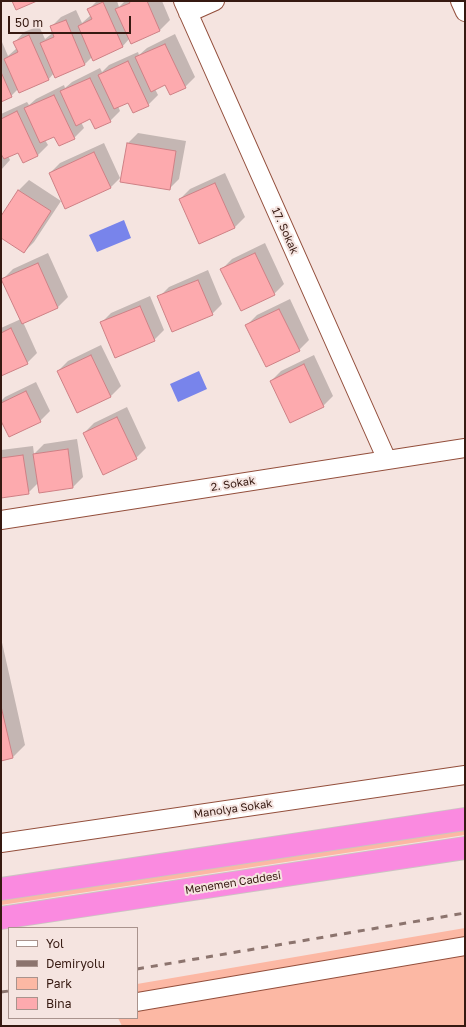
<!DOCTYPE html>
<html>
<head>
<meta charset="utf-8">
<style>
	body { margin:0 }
	#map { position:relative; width:466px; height:1027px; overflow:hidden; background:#f5e4e0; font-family:"Golos Text",sans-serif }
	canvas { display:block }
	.frame { position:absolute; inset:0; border:2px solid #361911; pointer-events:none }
	.legend { position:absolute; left:8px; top:927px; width:130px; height:92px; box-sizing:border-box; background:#f5e4e0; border:1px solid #a9938d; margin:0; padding:5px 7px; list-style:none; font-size:12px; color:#361911 }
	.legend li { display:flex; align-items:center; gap:8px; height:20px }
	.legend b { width:20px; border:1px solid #a9938d }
	.scale { position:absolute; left:8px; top:16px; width:123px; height:18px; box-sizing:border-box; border:2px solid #361911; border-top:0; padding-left:5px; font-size:12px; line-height:14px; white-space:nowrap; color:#361911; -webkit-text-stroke:3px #f5e4e0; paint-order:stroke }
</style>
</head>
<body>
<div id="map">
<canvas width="466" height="1027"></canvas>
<div class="frame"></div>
<ul class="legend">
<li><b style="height:5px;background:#fff"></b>Yol</li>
<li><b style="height:5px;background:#8c746e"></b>Demiryolu</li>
<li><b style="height:11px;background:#fcb8a4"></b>Park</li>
<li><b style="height:11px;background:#fdaaae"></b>Bina</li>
</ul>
<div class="scale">50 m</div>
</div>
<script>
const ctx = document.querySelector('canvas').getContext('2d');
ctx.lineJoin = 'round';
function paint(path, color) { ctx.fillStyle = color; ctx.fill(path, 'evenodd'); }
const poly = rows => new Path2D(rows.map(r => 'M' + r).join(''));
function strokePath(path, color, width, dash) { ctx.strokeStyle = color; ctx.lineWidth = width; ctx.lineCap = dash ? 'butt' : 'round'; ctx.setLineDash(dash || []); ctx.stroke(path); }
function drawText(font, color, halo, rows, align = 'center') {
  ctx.font = font + ' "Golos Text",sans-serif'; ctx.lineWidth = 4; ctx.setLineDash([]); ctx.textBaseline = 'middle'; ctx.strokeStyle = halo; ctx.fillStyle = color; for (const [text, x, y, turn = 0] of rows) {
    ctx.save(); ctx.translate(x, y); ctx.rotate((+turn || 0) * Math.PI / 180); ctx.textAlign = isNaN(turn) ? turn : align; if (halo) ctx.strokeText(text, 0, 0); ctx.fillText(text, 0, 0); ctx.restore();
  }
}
const green = poly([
	[465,828,465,835,1,905,1,898],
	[465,928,465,1026,122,1026,118,1018,137,1018,137,984]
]);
const water = poly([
	[124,220,131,238,97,252,89,235],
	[199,371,207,389,178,402,170,384]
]);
const shadow = poly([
	[97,1,117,1,119,7,125,1,162,1,170,20,160,30,131,43,129,39,122,47,92,57,85,64,56,76,54,73,48,80,18,89,11,96,1,100,1,43,2,42,8,56,17,48,14,43,24,32,39,26,45,39,54,32,51,27,61,17,76,10,82,23,91,15,89,9],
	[175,34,195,77,185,87,166,84,155,89,158,95,148,105,129,101,118,106,120,111,110,121,91,118,81,122,84,128,74,138,55,135,45,140,48,145,38,155,23,162,18,152,8,156,10,160,1,170,1,114,27,102,29,105,36,99,64,85,65,88,72,82,100,68,102,72,109,65,138,52,139,55,147,48],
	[138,133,186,141,179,179,169,189,128,143],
	[104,143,120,178,110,188,50,173,60,163],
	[225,173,245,217,235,227,200,243,180,199,190,189],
	[29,180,61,201,34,242,24,252,1,237,1,218,19,190],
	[265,243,284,284,274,294,222,269,232,259],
	[48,253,68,297,58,307,23,322,37,353,27,363,1,375,1,328,21,319,3,279,13,269],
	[208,270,222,304,212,314,159,297,169,287],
	[150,296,164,330,154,340,101,323,111,313],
	[290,299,309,340,299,350,247,325,257,315],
	[101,345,121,386,111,396,78,412,58,371,68,361],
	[314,355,333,396,323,406,271,381,281,371],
	[36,382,50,411,40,421,1,419,1,401,5,397],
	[127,407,146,448,136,458,103,473,84,433,94,423],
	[77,439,83,477,73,487,38,483,28,493,1,497,1,450,33,446,34,454,44,444],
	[1,638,25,745,12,758,1,760]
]);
const building = poly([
	[12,1,37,1,16,10,12,1],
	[129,1,147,1,160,31,131,44,115,9,130,3,129,1],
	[103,2,123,47,93,61,78,26,92,19,87,9,103,2],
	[66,20,85,65,55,78,40,43,54,37,50,26,66,20],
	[29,35,49,80,19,93,4,59,18,52,13,42,29,35],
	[165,44,186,88,170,95,165,85,151,92,135,57,165,44],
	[128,61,149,106,133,113,128,103,114,109,98,75,128,61],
	[1,72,12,97,1,102,1,72],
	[90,78,111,122,95,129,90,119,76,126,60,91,90,78],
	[54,95,75,139,59,146,54,137,40,143,24,108,54,95],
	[17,111,38,156,23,163,18,153,4,159,1,154,1,119,17,111],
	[127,143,176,151,170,190,120,182,127,143],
	[94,152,111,188,65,209,49,173,94,152],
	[215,183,235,228,199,244,179,199,215,183],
	[18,190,51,211,24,253,1,238,1,216,18,190],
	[255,253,275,295,241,311,220,269,255,253],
	[38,263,58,308,22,324,1,279,38,263],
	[198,280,213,315,172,332,157,296,198,280],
	[140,306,155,341,115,358,100,322,140,306],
	[279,309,300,351,266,367,245,325,279,309],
	[11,328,28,364,1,376,1,333,11,328],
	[91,355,111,397,77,413,57,371,91,355],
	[304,364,324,407,290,423,270,381,304,364],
	[26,391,41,422,9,437,1,421,1,403,26,391],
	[117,417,137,459,103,475,83,433,117,417],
	[68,449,73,488,39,493,33,454,68,449],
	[23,455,29,494,1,498,1,458,23,455],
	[1,706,13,758,1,761,1,706]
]);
const street = poly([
	[183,1,387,460],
	[460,1,465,12],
	[188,13,215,1],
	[1,520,465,448],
	[1,843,465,775],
	[137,1002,465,946]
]);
const highway = poly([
	[1,889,465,819],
	[1,918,465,848]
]);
const rail = poly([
	[137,969,465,913],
	[1,992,9,991]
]);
const streetNames = [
	["17. Sokak",285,231,66],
	["2. Sokak",233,484,-9],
	["Manolya Sokak",233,809,-8],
	["Menemen Caddesi",233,883,-9]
];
paint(green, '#fcb8a4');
paint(water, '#7884eb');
paint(shadow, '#0003');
paint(building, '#fdaaae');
strokePath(building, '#ce8085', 1);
strokePath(street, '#934e3b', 20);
strokePath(highway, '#cbc3c1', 24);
strokePath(street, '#fff', 18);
strokePath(highway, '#fa8ae0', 22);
strokePath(rail, '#8c746e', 3, [7, 7]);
drawText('11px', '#361911', '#f5e4e0', streetNames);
</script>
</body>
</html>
